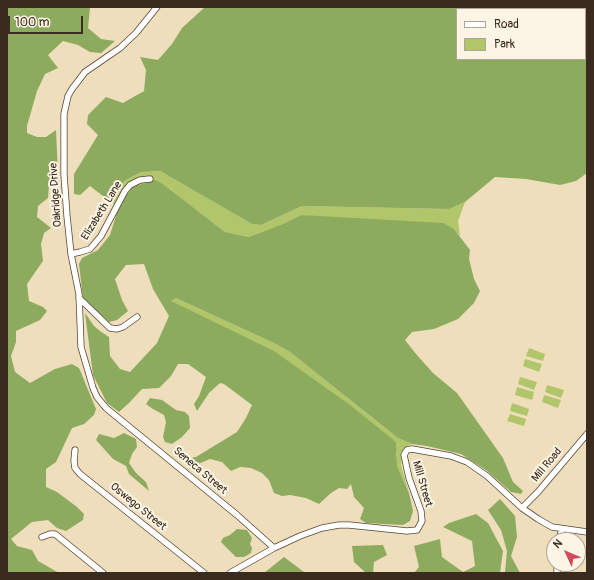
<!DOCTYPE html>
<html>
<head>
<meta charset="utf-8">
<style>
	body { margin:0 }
	#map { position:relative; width:594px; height:580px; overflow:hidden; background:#eedebc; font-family:Pangolin,sans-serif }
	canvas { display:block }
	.frame { position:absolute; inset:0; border:8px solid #3b2a1e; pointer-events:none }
	.legend { position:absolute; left:456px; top:8px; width:130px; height:52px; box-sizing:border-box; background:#fcf5e5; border:1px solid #afa495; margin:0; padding:5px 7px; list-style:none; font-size:12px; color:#3b2a1e }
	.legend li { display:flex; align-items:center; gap:8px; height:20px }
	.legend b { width:20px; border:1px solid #afa495 }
	.north { position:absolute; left:546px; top:532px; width:40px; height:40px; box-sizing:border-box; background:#fcf5e5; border:1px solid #afa495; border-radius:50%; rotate:314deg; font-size:11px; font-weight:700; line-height:16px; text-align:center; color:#3b2a1e }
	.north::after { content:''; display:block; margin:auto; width:14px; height:18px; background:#d1495b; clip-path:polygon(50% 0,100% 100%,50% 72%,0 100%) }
	.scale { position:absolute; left:8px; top:16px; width:75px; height:18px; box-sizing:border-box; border:2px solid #3b2a1e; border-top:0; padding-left:5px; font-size:12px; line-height:14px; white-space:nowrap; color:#3b2a1e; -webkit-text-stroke:3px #fcf5e5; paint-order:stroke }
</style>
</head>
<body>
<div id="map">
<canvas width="594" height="580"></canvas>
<div class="frame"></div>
<ul class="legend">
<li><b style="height:5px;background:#fff"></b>Road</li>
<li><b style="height:11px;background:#b1c66a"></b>Park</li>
</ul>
<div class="north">N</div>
<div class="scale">100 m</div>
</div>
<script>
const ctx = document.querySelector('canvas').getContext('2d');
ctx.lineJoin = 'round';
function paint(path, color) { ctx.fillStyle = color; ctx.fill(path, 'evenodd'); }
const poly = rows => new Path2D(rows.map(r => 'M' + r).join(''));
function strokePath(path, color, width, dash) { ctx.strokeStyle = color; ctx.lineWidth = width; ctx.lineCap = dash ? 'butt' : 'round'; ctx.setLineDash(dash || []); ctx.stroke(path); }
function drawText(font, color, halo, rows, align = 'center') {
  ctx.font = font + ' Pangolin,sans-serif'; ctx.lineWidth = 4; ctx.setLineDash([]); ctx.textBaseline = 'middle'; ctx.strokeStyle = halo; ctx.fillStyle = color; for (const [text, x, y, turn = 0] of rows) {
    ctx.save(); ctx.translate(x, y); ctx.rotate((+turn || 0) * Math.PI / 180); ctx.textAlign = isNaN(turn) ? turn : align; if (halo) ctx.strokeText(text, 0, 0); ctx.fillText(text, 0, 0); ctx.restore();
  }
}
const green = poly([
	[160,171,252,224,261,225,302,206,449,209,465,202,458,221,460,236,454,229,301,215,285,223,249,237,225,232,163,184,119,206,118,211,111,200,124,181,141,172],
	[176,298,274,343,290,352,398,438,412,444,405,447,402,454,401,465,409,493,397,466,397,452,171,301],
	[529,348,545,354,543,361,526,356],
	[525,359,542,364,539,372,523,366],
	[520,377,537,382,534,390,518,384],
	[547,385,564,390,561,398,545,392],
	[517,387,534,392,532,400,515,395],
	[544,395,561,400,558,408,542,402],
	[512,403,529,409,527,416,510,411],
	[510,414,526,419,524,426,507,421]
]);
const forest = poly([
	[7,7,93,7,90,8,88,28,101,39,115,41,101,53,90,52,78,45,63,41,48,55,58,68,45,74,37,91,27,126,27,133,37,137,46,137,56,130,58,175,49,185,48,198,38,206,37,217,51,228,44,233,41,244,43,261,27,284,29,301,43,307,47,311,40,320,16,331,16,342,11,356,15,372,30,383,55,369,72,364,79,368,96,409,94,415,84,424,72,428,56,462,46,469,46,487,57,492,77,507,84,514,83,520,66,531,57,528,48,520,32,522,11,539,17,546,32,550,38,561,59,573,9,573,7,571],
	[205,7,586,7,587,173,576,181,560,185,526,179,495,177,465,202,449,209,302,206,261,225,252,224,160,171,141,172,124,181,111,200,103,196,90,186,80,195,74,194,74,174,98,135,87,124,88,115,106,97,123,103,144,91,146,70,140,57,158,60,172,44,182,28],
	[457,9,585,9,585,59,457,59],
	[155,180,163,184,225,232,249,237,285,223,301,215,443,223,454,229,470,250,469,259,474,279,480,291,474,303,458,319,434,329,412,332,405,340,416,354,433,373,457,393,503,458,513,482,523,491,521,494,511,492,486,470,461,454,427,446,412,444,398,438,290,352,274,343,176,298,171,301,274,351,350,405,396,442,397,466,409,493,413,511,410,521,403,525,366,523,360,519,364,508,354,497,351,484,347,489,339,488,331,493,319,504,306,498,290,495,282,496,274,493,269,480,262,473,251,468,240,467,231,471,222,462,210,459,191,467,180,460,196,457,237,432,246,418,252,405,224,384,220,383,209,393,197,411,194,404,199,396,206,377,188,364,178,364,171,376,159,388,142,389,130,402,119,412,107,403,93,375,85,313,94,326,100,331,109,337,110,356,120,369,130,372,157,343,169,316,153,289,144,264,126,265,115,279,122,300,128,311,117,320,109,322,83,298,79,264,82,258,98,250,110,235,119,206,133,187],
	[150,398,162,400,176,410,185,412,189,416,190,428,182,437,172,444,165,442,163,437,166,422,164,415,153,409,146,404],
	[124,433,136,439,137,447,132,454,129,463,136,473,146,482,149,491,129,474,126,466,113,459,96,440,99,434,114,438],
	[500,499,515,516,517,537,511,556,520,573,505,573,507,551,501,530,488,510],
	[476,514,488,523,503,551,500,573,414,573,419,567,414,546,440,539,442,557,463,572,475,566,472,541,443,527,449,523],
	[237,529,247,530,252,538,250,544,252,548,251,553,244,557,236,557,221,542,223,538,230,535],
	[383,545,387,555,374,562,373,573,366,573,354,562,352,546],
	[284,557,304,572,304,573,264,573]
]);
const minor = poly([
	[157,7,136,33,120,48,85,72,72,89,68,96,64,114,64,175,67,216,71,254,79,294,81,347,93,388,97,397,106,408,237,515,274,548],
	[71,254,80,252,90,249,101,236,125,191,130,185,140,180,150,179],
	[79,298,110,328,117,329,123,327,137,317],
	[75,450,74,461,75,468,80,474,204,573],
	[522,508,538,492,587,434],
	[42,537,50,534,55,534,103,573],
	[559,540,562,529],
	[557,564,557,573],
	[230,573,274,548,300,536,322,528,339,525,349,525,407,531,417,530,422,521,421,511,409,478,404,455,407,450,412,449,451,456,467,462,487,476,522,508,538,519,552,527,587,532]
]);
const streetNames = [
	["Oakridge Drive",56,195,-94],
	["Elizabeth Lane",102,211,-58],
	["Mill Road",547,465,-50],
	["Seneca Street",200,471,40],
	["Mill Street",422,484,74],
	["Oswego Street",138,507,39]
];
paint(green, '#b1c66a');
paint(forest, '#8cab5e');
strokePath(minor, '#564536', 7);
strokePath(minor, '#fff', 5.5);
drawText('11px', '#3b2a1e', '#fcf5e5', streetNames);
</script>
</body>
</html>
